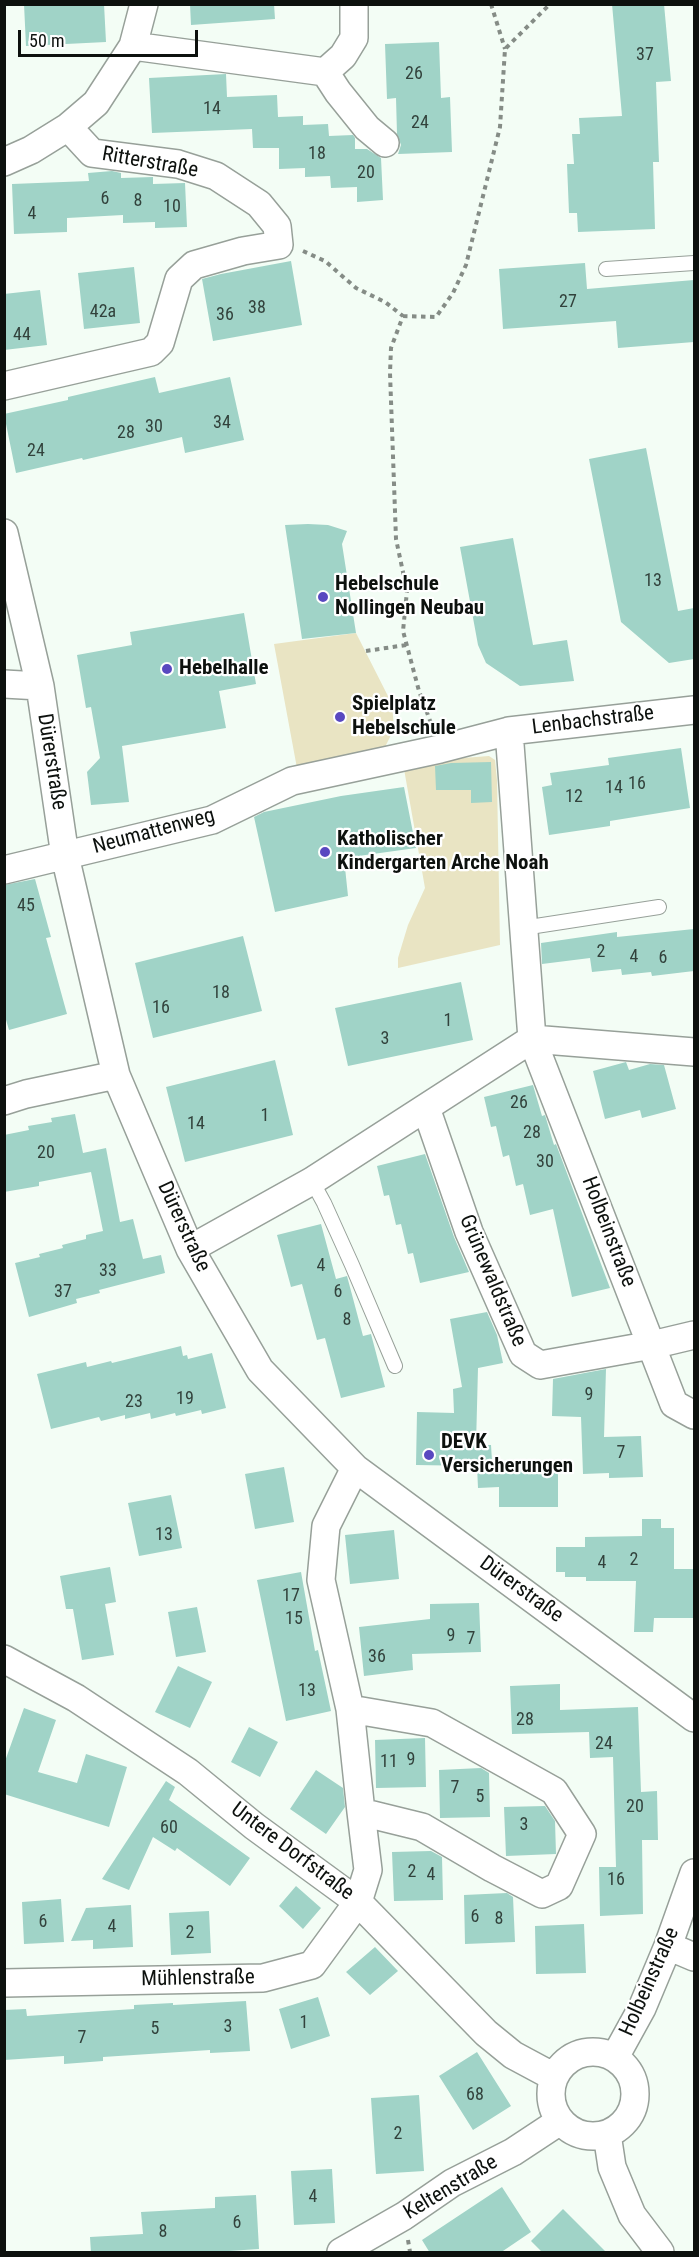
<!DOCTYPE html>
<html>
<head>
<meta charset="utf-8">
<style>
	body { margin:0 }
	#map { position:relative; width:699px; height:2257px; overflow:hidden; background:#f3fdf5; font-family:"Roboto Condensed",sans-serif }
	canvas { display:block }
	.frame { position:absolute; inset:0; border:6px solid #0d110e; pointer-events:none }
	.scale { position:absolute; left:18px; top:30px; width:180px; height:27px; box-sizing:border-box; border:3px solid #0d110e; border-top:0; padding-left:8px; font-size:18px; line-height:21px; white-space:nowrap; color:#0d110e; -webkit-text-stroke:4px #fff; paint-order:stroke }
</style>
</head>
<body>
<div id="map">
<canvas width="699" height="2257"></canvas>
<div class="frame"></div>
<div class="scale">50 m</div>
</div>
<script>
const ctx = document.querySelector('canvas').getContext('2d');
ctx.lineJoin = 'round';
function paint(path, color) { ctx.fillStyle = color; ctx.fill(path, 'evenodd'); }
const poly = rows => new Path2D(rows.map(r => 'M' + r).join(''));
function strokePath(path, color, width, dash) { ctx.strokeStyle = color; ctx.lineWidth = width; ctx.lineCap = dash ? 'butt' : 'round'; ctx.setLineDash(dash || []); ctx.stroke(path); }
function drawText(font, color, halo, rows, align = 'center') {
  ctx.font = font + ' "Roboto Condensed",sans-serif'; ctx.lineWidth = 4.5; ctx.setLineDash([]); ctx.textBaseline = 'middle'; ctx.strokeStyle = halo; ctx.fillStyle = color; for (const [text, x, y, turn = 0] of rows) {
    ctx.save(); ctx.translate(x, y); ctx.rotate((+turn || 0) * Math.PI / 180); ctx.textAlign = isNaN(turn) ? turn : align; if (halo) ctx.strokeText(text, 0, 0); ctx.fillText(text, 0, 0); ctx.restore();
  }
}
const green = poly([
	[356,633,392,704,394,729,382,753,299,779,274,644],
	[489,756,495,760,497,780,500,945,398,968,398,958,408,925,425,888,404,769,463,758]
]);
const building = poly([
	[24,4,104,4,106,42,26,46],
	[190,4,274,4,275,19,191,25],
	[612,4,664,4,671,81,656,82,659,162,653,162,655,229,578,232,577,213,569,213,567,164,574,164,572,134,580,134,579,118,622,116],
	[439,42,441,98,450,97,452,152,398,154,401,145,397,134,396,98,387,99,385,44],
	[226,74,227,97,277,95,278,117,303,116,303,125,328,124,329,136,353,135,355,138,355,149,367,149,381,158,383,200,357,202,357,187,331,188,330,176,305,177,305,168,279,169,279,148,253,148,252,129,152,133,149,78],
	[112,171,121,173,121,178,153,177,153,184,185,183,187,227,155,228,155,222,123,223,123,215,67,218,67,232,14,234,12,184,89,181,88,173],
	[291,261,302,325,213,341,202,279,221,274],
	[585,263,587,289,694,280,694,342,618,348,616,321,503,329,499,269],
	[134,267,140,323,84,329,78,273],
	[40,290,47,345,4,350,4,294],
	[155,377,159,393,230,377,244,440,185,453,182,437,83,460,82,458,16,473,4,414,68,400,68,397],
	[646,448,678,611,694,608,694,659,669,663,621,622,589,459],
	[308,524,328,525,347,531,342,544,356,633,302,639,285,525],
	[513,538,533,645,567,640,574,681,520,686,486,663,478,645,460,547],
	[244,613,256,684,219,691,226,728,122,746,129,802,91,805,87,772,100,758,91,707,86,708,77,655,132,645,130,632],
	[681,748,690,808,610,821,610,826,549,835,542,787,552,785,550,773,609,765,608,758],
	[491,762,492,802,471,803,471,790,436,790,435,766,451,763],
	[404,787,416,848,344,858,348,896,275,912,254,817,264,812,341,796],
	[35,879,51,937,46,938,67,1014,9,1030,4,1013,4,885],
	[694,929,694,971,652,976,651,972,622,975,621,969,592,972,590,958,542,964,541,943,617,932,617,937],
	[243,936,262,1011,153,1038,135,963],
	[461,982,473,1040,348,1066,335,1008],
	[275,1060,293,1135,185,1162,166,1087],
	[626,1062,629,1070,650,1064,664,1065,676,1109,642,1118,640,1110,605,1119,593,1071],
	[533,1085,542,1116,545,1115,554,1145,556,1144,610,1288,572,1297,553,1209,530,1215,523,1184,516,1186,509,1155,503,1157,496,1126,491,1127,484,1097],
	[75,1114,83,1153,106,1148,120,1222,133,1219,143,1259,161,1255,165,1273,99,1290,100,1293,76,1299,77,1303,29,1317,15,1263,40,1257,39,1254,63,1248,62,1245,86,1239,86,1235,103,1231,91,1172,39,1182,39,1186,4,1192,4,1135,29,1130,28,1126,52,1122,51,1118],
	[425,1154,454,1237,469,1272,420,1283,413,1253,408,1254,401,1224,396,1225,389,1195,384,1196,377,1166],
	[321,1224,336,1279,347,1276,363,1336,371,1334,385,1387,341,1398,325,1338,317,1340,302,1284,291,1287,277,1235],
	[487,1312,497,1335,503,1363,478,1368,476,1445,491,1445,492,1461,558,1461,558,1507,499,1507,499,1487,478,1488,477,1466,416,1465,417,1412,454,1413,453,1389,462,1387,450,1319],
	[181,1346,183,1356,187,1355,188,1359,212,1353,226,1408,202,1414,201,1410,176,1416,175,1413,151,1419,150,1413,125,1419,125,1415,101,1421,99,1417,51,1429,37,1374,86,1362,87,1367,111,1361,112,1363],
	[606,1369,604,1437,641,1436,643,1477,609,1478,609,1473,583,1474,581,1417,552,1416,553,1379],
	[284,1467,294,1522,255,1529,245,1474],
	[171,1495,182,1548,139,1556,128,1503],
	[642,1519,661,1519,661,1528,674,1528,674,1569,694,1569,694,1618,654,1618,653,1632,634,1632,636,1581,586,1581,586,1577,565,1577,565,1572,556,1572,556,1547,585,1547,585,1537,642,1536],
	[394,1530,399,1579,350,1584,345,1535],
	[110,1567,116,1602,105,1604,114,1655,82,1660,73,1609,66,1609,60,1576],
	[301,1572,315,1651,318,1650,331,1711,286,1721,257,1580],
	[479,1603,481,1652,412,1654,413,1670,364,1676,359,1627,430,1619,430,1604],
	[197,1607,206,1652,176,1657,168,1612],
	[178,1666,212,1682,190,1728,155,1712],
	[560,1684,560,1710,638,1707,641,1792,657,1791,658,1840,642,1840,643,1914,600,1916,599,1867,616,1867,613,1757,590,1758,589,1732,512,1734,510,1686],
	[24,1708,56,1720,38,1772,77,1783,86,1754,127,1767,109,1827,4,1794,4,1764],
	[249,1727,278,1742,260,1777,231,1762],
	[425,1738,426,1787,376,1788,375,1740],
	[481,1768,489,1773,490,1817,440,1818,439,1770],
	[316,1770,343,1788,345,1807,326,1834,290,1809],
	[166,1781,175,1787,169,1800,250,1858,230,1886,177,1848,175,1851,153,1837,129,1890,102,1879],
	[545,1806,555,1821,556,1854,506,1856,504,1807],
	[431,1851,442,1857,443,1900,394,1901,392,1852],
	[296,1886,321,1908,303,1929,279,1906],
	[507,1893,513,1897,515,1942,465,1944,464,1895],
	[61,1899,64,1942,24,1944,22,1902],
	[131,1905,133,1947,93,1949,93,1940,71,1941,86,1908],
	[209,1911,211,1953,171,1955,169,1913],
	[584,1924,586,1973,536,1974,535,1926],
	[375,1947,398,1971,370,1995,346,1972],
	[318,1997,330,2036,291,2049,279,2009],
	[246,2001,250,2051,210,2053,210,2050,103,2057,103,2061,64,2064,64,2056,4,2060,4,2010,26,2009,27,2016,134,2009,134,2005,173,2003,173,2005],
	[477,2052,511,2106,473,2130,439,2076],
	[419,2095,424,2171,376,2174,371,2098],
	[332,2169,335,2223,294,2225,291,2171],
	[502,2187,531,2232,500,2253,430,2253,422,2240],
	[256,2195,259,2249,199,2253,91,2253,90,2237,143,2234,141,2212,215,2208,215,2197],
	[563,2209,607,2253,543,2253,531,2241]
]);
const path = poly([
	[491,4,505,49],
	[303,251,325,261,356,288,385,302,403,316,391,348,390,373,396,539,407,591,403,631,419,691,432,726],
	[403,316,436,317,453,293,466,265,500,127,505,49,550,4],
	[366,651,406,645],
	[408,2240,410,2252]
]);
const service = poly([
	[606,269,694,263],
	[523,928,659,907],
	[312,1181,324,1203,352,1265,395,1366]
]);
const minor = poly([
	[354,4,354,38,343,56,325,72,338,92,367,128,385,143],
	[133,46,325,72],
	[4,162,31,150,68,127,96,103,133,46,144,4],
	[4,386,151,352,160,343,179,279,194,265,243,251,279,245,277,226,259,204,216,176,178,164,92,153,68,127],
	[4,533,40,686,65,856,116,1075,190,1249,260,1370,355,1468,694,1718],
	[4,684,40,686],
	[694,710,509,731,532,1039,674,1404,694,1415],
	[4,870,212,820,292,781,440,749,509,731],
	[4,1101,26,1094,116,1075],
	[426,1108,469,1232,523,1354,540,1365,652,1345,694,1335],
	[190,1249,312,1181,532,1039,694,1052],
	[4,1659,76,1698,188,1772,254,1826,358,1902,486,2033,513,2055,554,2077],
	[350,1709,361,1812],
	[668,1946,694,1957],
	[4,1983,263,1978,312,1965,358,1902,368,1870,361,1812,422,1827,492,1868,542,1894,559,1886,582,1834,554,1791,432,1723,350,1709,321,1580,326,1526,355,1468],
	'551 2094a42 42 0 1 1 84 0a42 42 0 1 1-84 0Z',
	[615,2057,642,2008,668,1946,694,1873],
	[607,2134,612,2167,632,2215,660,2252],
	[341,2252,404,2216,452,2183,513,2152,560,2121]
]);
const markers = [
	[323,597,6,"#5948c0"],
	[167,669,6,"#5948c0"],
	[340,717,6,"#5948c0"],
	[325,852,6,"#5948c0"],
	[429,1455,6,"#5948c0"]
];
const numberNames = [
	["37",645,55],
	["26",414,74],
	["14",212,109],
	["24",420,123],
	["18",317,154],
	["20",366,173],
	["6",105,199],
	["8",138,201],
	["10",172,207],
	["4",32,214],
	["27",568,302],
	["38",257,308],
	["42a",103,312],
	["36",225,315],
	["44",22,335],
	["34",222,423],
	["30",154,427],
	["28",126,433],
	["24",36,451],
	["13",653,581],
	["16",637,784],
	["14",614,788],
	["12",574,797],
	["45",26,906],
	["2",601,952],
	["4",634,957],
	["6",663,958],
	["18",221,993],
	["16",161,1008],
	["1",448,1021],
	["3",385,1039],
	["26",519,1103],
	["1",265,1116],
	["14",196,1124],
	["28",532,1133],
	["20",46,1153],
	["30",545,1162],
	["4",321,1266],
	["33",108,1271],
	["37",63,1292],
	["6",338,1292],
	["8",347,1320],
	["9",589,1395],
	["19",185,1399],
	["23",134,1402],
	["7",621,1453],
	["13",164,1535],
	["2",634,1560],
	["4",602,1563],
	["17",291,1596],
	["15",294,1619],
	["9",451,1636],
	["7",471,1639],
	["36",377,1657],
	["13",307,1691],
	["28",525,1720],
	["24",604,1744],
	["9",411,1760],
	["11",389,1762],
	["7",455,1788],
	["5",480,1797],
	["20",635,1807],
	["3",524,1825],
	["60",169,1828],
	["2",412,1872],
	["4",431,1875],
	["16",616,1880],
	["6",475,1917],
	["8",499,1919],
	["6",43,1922],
	["4",112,1927],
	["2",190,1933],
	["1",304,2023],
	["3",228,2027],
	["5",155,2029],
	["7",82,2038],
	["68",475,2095],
	["2",398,2134],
	["4",313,2197],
	["6",237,2223],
	["8",163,2232]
];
const streetNames = [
	["Ritterstraße",150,163,10],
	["Lenbachstraße",593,721,-7],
	["Dürerstraße",51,762,81],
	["Neumattenweg",154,832,-15],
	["Dürerstraße",183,1227,65],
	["Holbeinstraße",608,1232,69],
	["Grünewaldstraße",492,1281,67],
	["Dürerstraße",521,1590,36],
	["Untere Dorfstraße",292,1852,37],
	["Mühlenstraße",198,1979,-1],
	["Holbeinstraße",650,1982,-66],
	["Keltenstraße",451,2188,-31]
];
const poiNames = [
	["Hebelschule",335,585],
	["Nollingen Neubau",335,609],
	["Hebelhalle",179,669],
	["Spielplatz",352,705],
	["Hebelschule",352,729],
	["Katholischer",337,840],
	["Kindergarten Arche Noah",337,864],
	["DEVK",441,1443],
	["Versicherungen",441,1467]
];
paint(green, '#e9e4c3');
paint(building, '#a0d3c7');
strokePath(service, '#97a099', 16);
strokePath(minor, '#97a099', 30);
strokePath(path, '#858c86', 4, [4.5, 4.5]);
strokePath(service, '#fff', 14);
strokePath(minor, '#fff', 27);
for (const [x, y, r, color] of markers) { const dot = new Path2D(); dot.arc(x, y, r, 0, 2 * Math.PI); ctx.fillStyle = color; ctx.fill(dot); strokePath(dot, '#fff', 2); }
drawText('18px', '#32423c', null, numberNames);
drawText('21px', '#0d110e', '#fff', streetNames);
drawText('bold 21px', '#0d110e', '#fff', poiNames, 'left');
</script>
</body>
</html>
